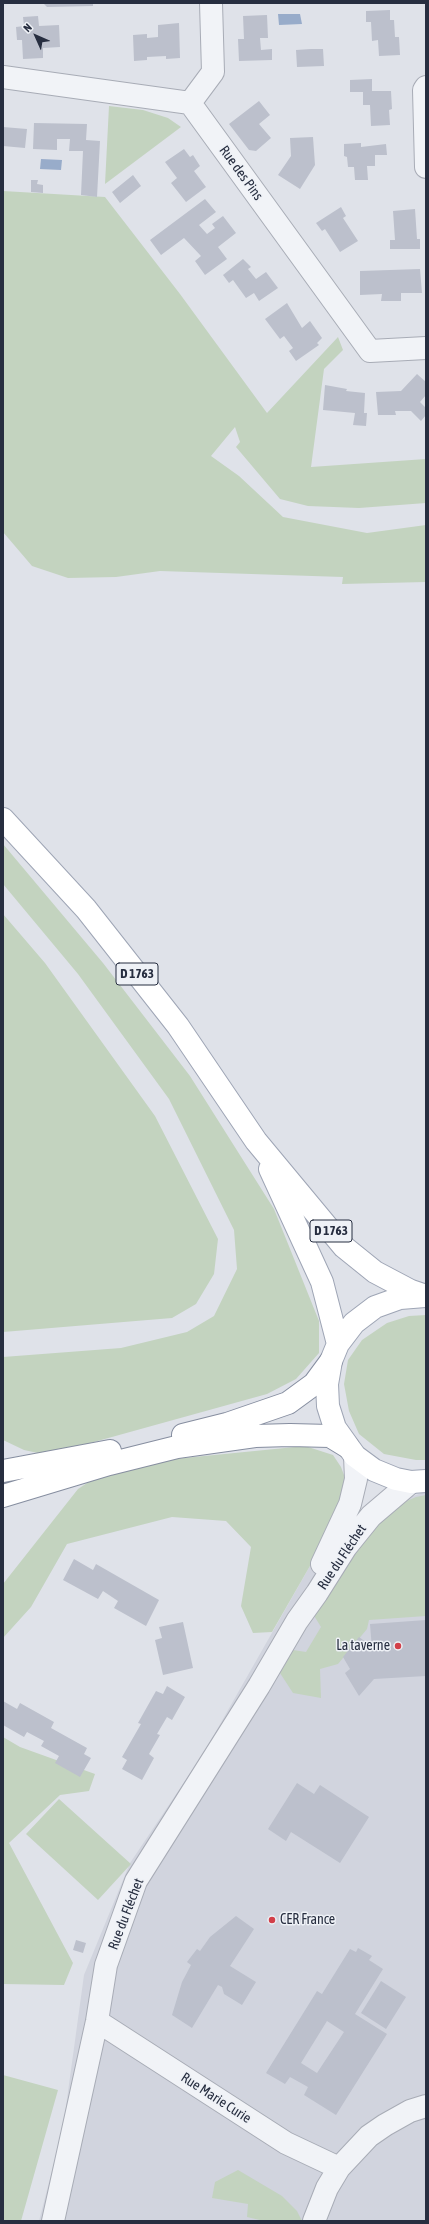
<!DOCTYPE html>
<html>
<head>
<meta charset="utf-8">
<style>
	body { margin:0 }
	#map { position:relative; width:429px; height:2224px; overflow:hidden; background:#dfe2e9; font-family:"Asap Condensed",sans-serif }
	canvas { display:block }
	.frame { position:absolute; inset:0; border:4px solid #272e40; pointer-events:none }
	.north { position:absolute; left:16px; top:16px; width:40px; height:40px; -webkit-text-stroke:3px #eef1f6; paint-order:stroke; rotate:315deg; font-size:11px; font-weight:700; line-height:16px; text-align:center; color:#272e40 }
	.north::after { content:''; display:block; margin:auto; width:14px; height:18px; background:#272e40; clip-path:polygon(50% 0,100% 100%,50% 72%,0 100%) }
</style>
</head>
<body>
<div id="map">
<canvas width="429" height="2224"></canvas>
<div class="frame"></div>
<div class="north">N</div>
</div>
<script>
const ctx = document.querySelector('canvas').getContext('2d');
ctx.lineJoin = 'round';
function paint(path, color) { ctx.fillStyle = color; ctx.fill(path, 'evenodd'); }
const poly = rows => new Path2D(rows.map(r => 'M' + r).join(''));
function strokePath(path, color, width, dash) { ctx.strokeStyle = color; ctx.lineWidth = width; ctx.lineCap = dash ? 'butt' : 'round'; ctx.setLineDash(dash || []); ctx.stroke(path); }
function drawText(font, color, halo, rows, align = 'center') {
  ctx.font = font + ' "Asap Condensed",sans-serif'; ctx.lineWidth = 3; ctx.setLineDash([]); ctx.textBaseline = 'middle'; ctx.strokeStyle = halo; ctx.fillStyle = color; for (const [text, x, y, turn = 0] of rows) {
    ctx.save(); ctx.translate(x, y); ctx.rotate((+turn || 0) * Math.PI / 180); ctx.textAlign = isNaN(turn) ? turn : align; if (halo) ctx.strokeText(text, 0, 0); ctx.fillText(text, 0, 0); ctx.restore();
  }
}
const built = poly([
	[422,1493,426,1493,426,2221,39,2221,63,2128,84,1975,130,1863,203,1754,318,1552,369,1510]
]);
const green = poly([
	[109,106,143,110,168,118,181,127,105,184],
	[3,191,105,197,180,294,267,413,338,337,343,350,324,369,311,467,426,459,426,503,359,508,308,506,280,499,236,447,240,442,235,427,211,456,239,476,283,517,367,533,426,525,426,582,342,584,343,577,160,571,116,577,68,578,32,566,3,532],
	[3,844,103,963,190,1076,274,1209,319,1321,319,1353,296,1379,267,1394,47,1455,24,1450,3,1440,3,1357,121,1348,187,1332,214,1316,237,1269,234,1230,169,1099,78,974,3,884],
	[3,914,45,963,155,1116,218,1239,214,1274,196,1304,172,1318,3,1332],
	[426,1315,426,1460,416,1460,384,1454,359,1434,349,1411,344,1384,348,1360,362,1340,387,1323,409,1316],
	[305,1446,333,1455,341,1467,347,1483,318,1552,272,1632,253,1633,241,1606,251,1547,226,1521,172,1517,67,1544,31,1607,3,1638,3,1584,78,1489,102,1473,164,1460],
	[426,1495,426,1616,369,1620,367,1629,338,1664,320,1669,321,1698,293,1693,280,1673,293,1650,306,1652,321,1627,313,1614,354,1547,390,1508,416,1497],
	[3,1737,20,1747,95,1774,89,1791,60,1795,9,1843,73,1963,64,1985,3,1984],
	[59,1799,131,1864,98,1900,26,1834],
	[3,2075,58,2090,21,2221,3,2221],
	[238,2170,282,2196,297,2211,302,2221,264,2221,247,2217,248,2204,212,2198,215,2182]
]);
const water = poly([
	[278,14,300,14,302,24,279,25],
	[41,159,62,160,61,170,40,169]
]);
const building = poly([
	[43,3,93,3,93,6,47,7],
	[390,10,390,20,394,20,395,37,399,37,400,55,379,56,378,40,372,41,371,22,366,22,366,11],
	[267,15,268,38,260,38,261,50,272,49,272,60,239,61,238,39,244,39,243,16],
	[38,16,39,26,59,25,60,47,43,48,43,58,23,59,22,40,17,40,16,27,24,26,23,17],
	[179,23,180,58,166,59,166,56,147,57,147,60,134,61,133,35,147,34,147,38,158,37,158,25],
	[311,49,323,49,324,66,297,67,296,50],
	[372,79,372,91,391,91,392,109,389,110,390,125,371,126,370,105,363,105,363,92,350,92,350,80],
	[259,101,270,115,259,124,271,138,256,151,249,150,229,124],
	[34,123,87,124,86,140,100,141,97,197,81,195,83,151,69,151,70,139,57,139,57,150,33,149],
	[3,127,27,129,25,148,3,146],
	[313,137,315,165,300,189,278,175,291,156,290,138],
	[361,143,361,147,386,144,387,155,375,155,375,166,367,166,368,180,355,180,354,167,348,167,347,157,344,156,344,144],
	[184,149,190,157,193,155,200,166,194,171,206,187,186,202,171,183,177,178,165,162],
	[133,175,141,186,120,203,112,192],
	[31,180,38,180,37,184,43,185,43,193,31,192],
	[205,199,216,212,199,225,207,234,215,228,212,224,223,216,236,233,218,247,227,259,205,275,195,261,201,256,184,238,161,255,150,240],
	[341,207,346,216,343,218,358,241,340,252,325,229,322,231,316,223],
	[415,209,417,239,420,239,420,249,390,249,390,240,395,240,393,211],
	[243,259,251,267,248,269,256,279,266,272,278,288,259,301,254,293,246,298,233,280,229,283,223,275],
	[420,269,422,293,401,293,401,301,381,301,382,294,360,295,360,271],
	[287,303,302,328,310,321,322,338,317,343,319,345,296,361,289,351,293,348,284,336,280,339,265,319],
	[417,374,426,382,426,395,420,402,426,408,426,415,421,421,411,411,395,411,396,415,378,415,376,392,401,391],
	[325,385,347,389,346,391,365,393,364,413,367,413,366,426,353,425,355,413,323,410],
	[74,1559,93,1570,96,1564,159,1600,146,1626,114,1608,118,1601,103,1591,98,1599,63,1580],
	[426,1620,426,1676,374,1679,359,1696,345,1673,350,1669,343,1657,359,1637,367,1643,368,1650,372,1649,370,1624],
	[183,1622,193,1668,163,1675,155,1640,162,1638,159,1627],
	[167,1686,185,1697,172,1720,167,1717,157,1734,160,1735,149,1754,154,1758,142,1780,122,1769,127,1760,122,1757,141,1724,138,1723,156,1691,163,1694],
	[3,1701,17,1709,20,1703,54,1722,51,1728,87,1748,84,1754,91,1758,80,1777,55,1763,59,1756,41,1746,44,1741,27,1732,24,1737,3,1725],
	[297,1783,314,1794,320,1785,369,1817,340,1863,291,1832,286,1841,268,1829],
	[236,1916,254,1929,230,1966,256,1982,242,2005,224,1994,222,1987,218,1985,192,2028,172,2015,182,1982,191,1965,187,1962,197,1949,200,1951,210,1937],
	[76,1940,86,1943,83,1953,73,1950],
	[358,1948,372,1956,369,1960,383,1969,355,2014,387,2034,336,2115,304,2095,308,2087,290,2077,285,2084,266,2073,317,1991,322,1994,350,1949,356,1952],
	[327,2021,344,2032,317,2073,301,2063],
	[381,1981,406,1997,386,2029,361,2013]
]);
const minor = poly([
	[3,77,190,103,370,351,426,348],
	[426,87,424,90,426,167],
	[190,103,213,72,211,3],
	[322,1564,350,1504,356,1479,355,1456],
	[97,2021,286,2143,339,2168],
	[53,2221,97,2021,106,1965,136,1881,259,1686,297,1621,317,1593,346,1547,371,1516,411,1482],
	[314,2221,327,2188,339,2168,369,2136,385,2125,410,2111,426,2106]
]);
const major = poly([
	[3,819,86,909,178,1026,256,1141,344,1247,375,1272,411,1291,426,1296],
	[270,1169,322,1282,338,1344],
	[425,1296,400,1298,375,1307,354,1323,338,1344,331,1361,327,1384,328,1406,335,1428,355,1456,374,1470,396,1479,411,1482,426,1481]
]);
const highway = poly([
	[183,1435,227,1424,288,1403,314,1384,331,1361],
	[3,1471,110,1451],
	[3,1496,109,1464,177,1447,255,1436,290,1435,330,1436,348,1447]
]);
const markers = [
	[398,1646,4,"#d23f49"],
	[272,1920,4,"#d23f49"]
];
const shields = [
	[137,974,42],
	[331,1231,42]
];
const shieldNames = [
	["D 1763",137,974],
	["D 1763",331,1231]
];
const streetNames = [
	["Rue des Pins",241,173,54],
	["Rue du Fléchet",342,1557,-56],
	["Rue du Fléchet",126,1914,-69],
	["Rue Marie Curie",216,2098,33]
];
const poiNames = [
	["La taverne",390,1646],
	["CER France",280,1920,"left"]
];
paint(built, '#d1d4de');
paint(green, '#c3d3bf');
paint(water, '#98acca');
paint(building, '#bcc0cc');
strokePath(minor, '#a8acb6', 24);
strokePath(major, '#9ea5b5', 24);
strokePath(highway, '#868ea0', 24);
strokePath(minor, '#f1f3f7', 22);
strokePath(major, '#fff', 22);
strokePath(highway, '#fff', 22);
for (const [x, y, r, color] of markers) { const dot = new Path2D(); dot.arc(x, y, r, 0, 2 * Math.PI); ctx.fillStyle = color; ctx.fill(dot); strokePath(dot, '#eef1f6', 1.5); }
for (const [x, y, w] of shields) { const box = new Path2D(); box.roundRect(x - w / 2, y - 11, w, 22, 3); ctx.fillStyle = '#eef1f6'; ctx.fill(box); strokePath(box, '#272e40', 1); }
drawText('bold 13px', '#272e40', null, shieldNames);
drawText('14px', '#272e40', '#eef1f6', streetNames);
drawText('14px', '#272e40', '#eef1f6', poiNames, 'right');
</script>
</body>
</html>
